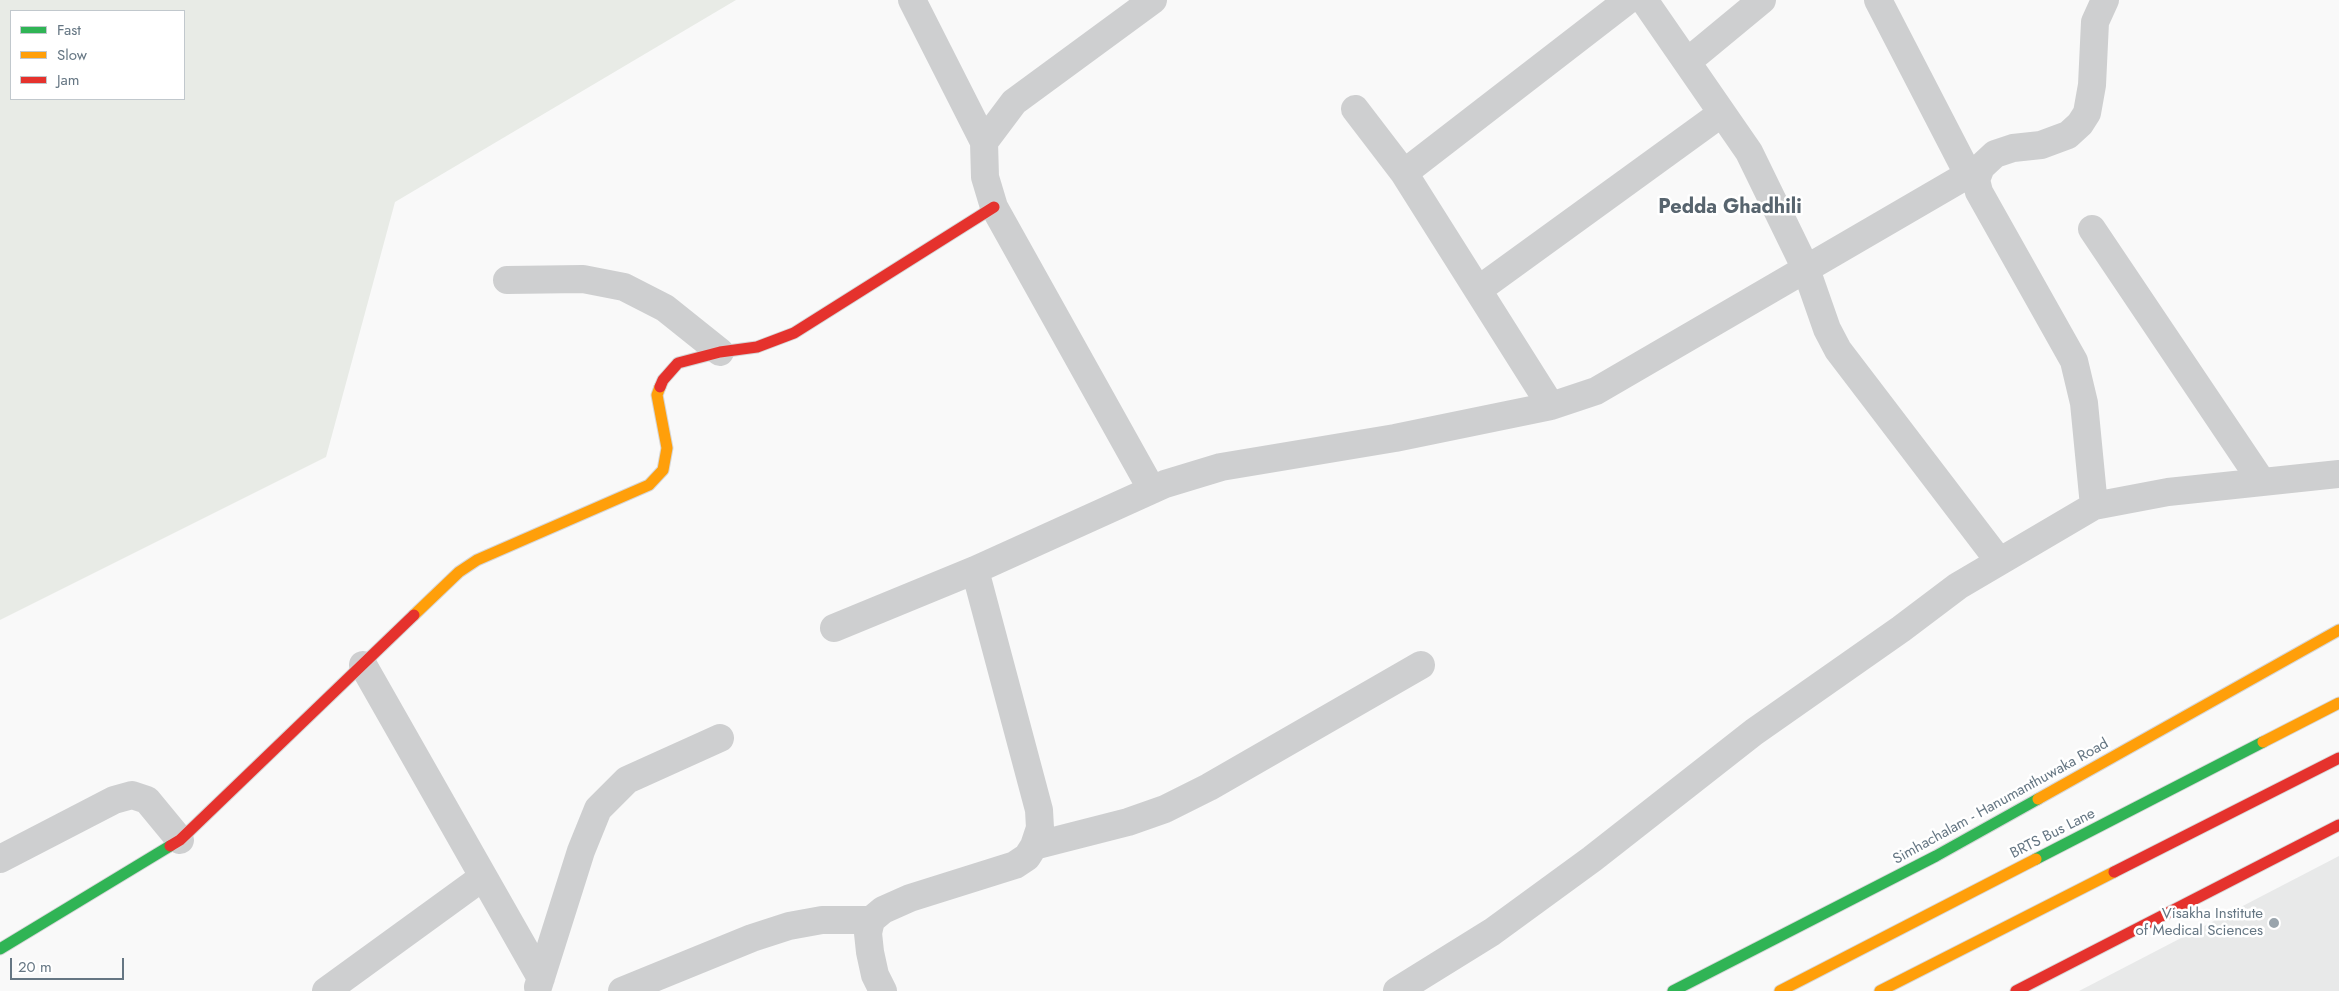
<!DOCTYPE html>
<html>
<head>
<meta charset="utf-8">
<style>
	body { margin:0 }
	#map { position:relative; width:2339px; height:991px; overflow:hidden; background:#f9f9f9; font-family:Jost,sans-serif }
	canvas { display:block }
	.legend { position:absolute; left:10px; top:10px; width:175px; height:90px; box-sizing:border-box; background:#fff; border:1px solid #c1c8cd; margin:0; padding:6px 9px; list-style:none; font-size:15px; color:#657683 }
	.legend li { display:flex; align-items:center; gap:10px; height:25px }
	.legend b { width:25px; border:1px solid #c1c8cd }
	.scale { position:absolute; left:10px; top:958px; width:114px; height:22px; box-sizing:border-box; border:2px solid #657683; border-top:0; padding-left:6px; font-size:15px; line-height:18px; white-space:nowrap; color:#657683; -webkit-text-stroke:4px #fff; paint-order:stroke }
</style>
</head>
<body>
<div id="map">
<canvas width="2339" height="991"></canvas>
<ul class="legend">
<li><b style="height:6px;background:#30b455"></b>Fast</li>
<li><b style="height:6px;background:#ff9f0a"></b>Slow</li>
<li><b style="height:6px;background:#e5322d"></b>Jam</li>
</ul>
<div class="scale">20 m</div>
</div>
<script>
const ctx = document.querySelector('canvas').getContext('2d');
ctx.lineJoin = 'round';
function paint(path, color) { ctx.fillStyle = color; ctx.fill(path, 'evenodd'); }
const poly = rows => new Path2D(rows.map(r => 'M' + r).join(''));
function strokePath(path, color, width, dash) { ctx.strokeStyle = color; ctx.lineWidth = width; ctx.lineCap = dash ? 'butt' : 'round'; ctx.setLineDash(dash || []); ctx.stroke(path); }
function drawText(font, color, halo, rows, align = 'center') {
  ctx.font = font + ' Jost,sans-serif'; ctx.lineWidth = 5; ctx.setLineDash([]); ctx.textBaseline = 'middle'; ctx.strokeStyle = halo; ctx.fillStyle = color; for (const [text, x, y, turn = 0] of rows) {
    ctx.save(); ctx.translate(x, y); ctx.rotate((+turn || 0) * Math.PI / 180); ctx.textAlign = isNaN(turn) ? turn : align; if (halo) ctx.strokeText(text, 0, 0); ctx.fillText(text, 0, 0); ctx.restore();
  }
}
const built = poly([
	[2339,856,2339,991,2079,991]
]);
const green = poly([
	[0,0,736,0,395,202,326,457,0,620],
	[11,11,184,11,184,99,11,99]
]);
const street = poly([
	[912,0,984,142],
	[1644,0,1749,152,1806,269,1827,329,1838,350,1999,561],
	[1878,0,1968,174],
	[1687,62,1762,0],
	[1355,109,1404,173,1551,406],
	[1404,173,1628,0],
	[2092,229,2262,482],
	[507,280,583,279,624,287,665,308,720,352],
	[1478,290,1722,113],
	[1152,490,994,207,985,177,984,142,1014,102,1153,0],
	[2094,506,2084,403,2074,361,1979,192,1976,180,1981,167,1995,154,2013,148,2041,145,2068,135,2080,124,2087,113,2092,85,2095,22,2105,0],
	[834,628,975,570,1165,484,1221,467,1395,438,1551,406,1596,391,1981,167],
	[363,665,541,978],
	[1034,846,1128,822,1165,809,1209,787,1421,665],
	[0,859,114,800,132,795,147,800,180,840],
	[538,987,581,851,598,809,627,780,720,738],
	[326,991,483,877],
	[622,991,752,938,789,926,822,920,871,920],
	[883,991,875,975,870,952,868,933,871,920,883,910,910,898,1015,865,1027,857,1034,846,1040,828,1039,810,975,570],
	[1397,991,1492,932,1592,859,1754,732,1901,629,1958,586,2094,506,2168,492,2339,474]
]);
const fast = poly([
	[2036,859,2263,742],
	[0,949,170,846],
	[1673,991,1936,856,2038,799]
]);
const slow = poly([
	[414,615,459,572,477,560,649,485,663,470,667,448,657,395,660,387],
	[2263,742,2339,703],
	[2038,799,2339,630],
	[1780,991,2036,859],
	[1880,991,2114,872]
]);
const jam = poly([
	[660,387,663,380,678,363,720,352,757,347,794,333,994,207],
	[170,846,180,840,414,615],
	[2114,872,2339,758],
	[2016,991,2339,825]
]);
const markers = [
	[2274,923,6,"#99a4ac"]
];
const streetNames = [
	["Simhachalam - Hanumanthuwaka Road",2001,802,-29],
	["BRTS Bus Lane",2053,834,-27]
];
const poiNames = [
	["Visakha Institute",2263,914],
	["of Medical Sciences",2263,931]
];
const districtNames = [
	["Pedda Ghadhili",1730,208]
];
paint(built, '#e8e9e9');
paint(green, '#e8ebe6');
strokePath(fast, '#d5d6d7', 13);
strokePath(slow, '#d5d6d7', 13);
strokePath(jam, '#d5d6d7', 13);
strokePath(street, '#cecfd0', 28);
strokePath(fast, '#30b455', 11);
strokePath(slow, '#ff9f0a', 11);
strokePath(jam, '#e5322d', 11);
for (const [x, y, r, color] of markers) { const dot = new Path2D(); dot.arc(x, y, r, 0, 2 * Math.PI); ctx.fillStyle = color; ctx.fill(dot); strokePath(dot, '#fff', 2); }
drawText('15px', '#657683', '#fff', streetNames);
drawText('15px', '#657683', '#fff', poiNames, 'right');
drawText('bold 20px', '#57646e', '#fff', districtNames);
</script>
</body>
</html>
